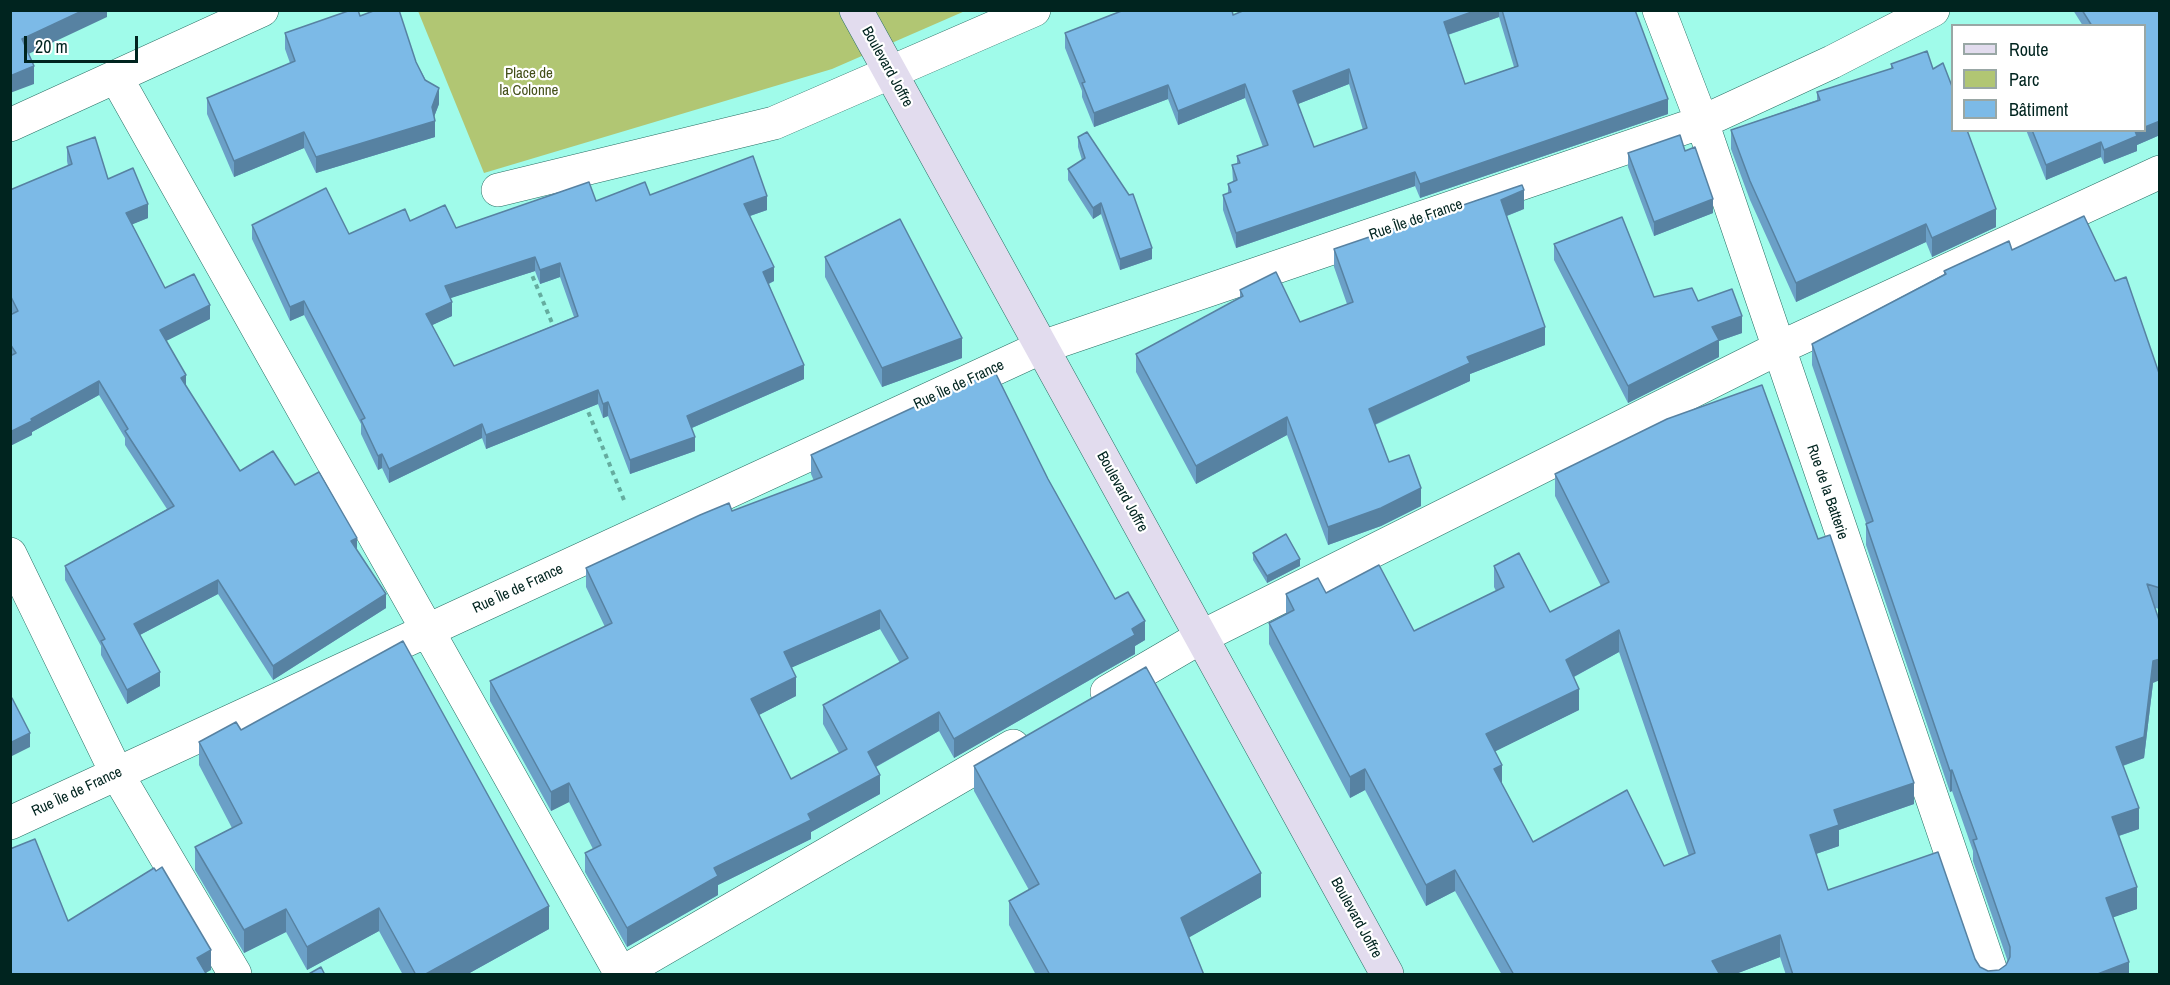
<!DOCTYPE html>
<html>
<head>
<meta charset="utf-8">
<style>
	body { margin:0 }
	#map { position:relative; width:2170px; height:985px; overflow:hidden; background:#a0fbea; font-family:"Archivo Narrow",sans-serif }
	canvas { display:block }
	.frame { position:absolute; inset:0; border:12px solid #00241f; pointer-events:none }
	.legend { position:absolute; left:1951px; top:24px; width:195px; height:108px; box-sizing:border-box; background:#fff; border:2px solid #99a7a5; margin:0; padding:8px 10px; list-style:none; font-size:18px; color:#00241f }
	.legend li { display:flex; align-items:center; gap:12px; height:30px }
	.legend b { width:30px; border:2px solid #99a7a5 }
	.scale { position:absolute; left:24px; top:36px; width:114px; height:27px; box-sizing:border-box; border:3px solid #00241f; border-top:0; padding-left:8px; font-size:18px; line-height:21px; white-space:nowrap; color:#00241f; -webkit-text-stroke:4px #fff; paint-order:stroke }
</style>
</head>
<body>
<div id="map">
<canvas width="2170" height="985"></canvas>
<div class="frame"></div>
<ul class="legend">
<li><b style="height:8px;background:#e2dcee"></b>Route</li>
<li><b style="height:16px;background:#b1c673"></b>Parc</li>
<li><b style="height:16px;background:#7cbae7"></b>Bâtiment</li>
</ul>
<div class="scale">20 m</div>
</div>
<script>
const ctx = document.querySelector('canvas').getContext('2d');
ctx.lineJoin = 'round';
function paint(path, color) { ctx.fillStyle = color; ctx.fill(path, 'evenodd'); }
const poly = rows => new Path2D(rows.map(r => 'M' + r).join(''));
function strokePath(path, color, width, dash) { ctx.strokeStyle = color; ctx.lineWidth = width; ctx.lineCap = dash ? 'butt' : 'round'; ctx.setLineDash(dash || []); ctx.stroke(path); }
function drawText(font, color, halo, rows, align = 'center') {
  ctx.font = font + ' "Archivo Narrow",sans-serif'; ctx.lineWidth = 4.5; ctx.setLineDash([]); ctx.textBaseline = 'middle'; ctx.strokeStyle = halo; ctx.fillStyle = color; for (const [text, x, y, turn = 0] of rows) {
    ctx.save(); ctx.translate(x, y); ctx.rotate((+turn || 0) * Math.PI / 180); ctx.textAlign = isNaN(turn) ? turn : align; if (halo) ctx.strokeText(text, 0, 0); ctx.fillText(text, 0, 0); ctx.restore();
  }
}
const green = poly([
	[418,11,965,11,832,69,484,173]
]);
const path = poly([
	[529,268,555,330],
	[585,404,624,500]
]);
const street = poly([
	[1659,10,1702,122,1992,974],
	[116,77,621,974],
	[10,125,262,10],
	[498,190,774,123,1034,10],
	[10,554,117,774,235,974],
	[1107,692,1201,637,1779,348,2160,172],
	[10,823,1042,347,1702,122,1832,62,1933,10],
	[620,974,1013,746]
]);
const secondary = poly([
	[856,10,1387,974]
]);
const wall = poly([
	[1245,10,1635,10,1668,114,1420,198,1415,186,1236,248,1223,210,1223,195,1228,194,1228,184,1233,182,1232,165,1237,164,1237,156,1263,147,1245,98,1178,125,1168,99,1094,127,1082,97,1082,91,1065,48,1065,33,1233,15],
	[1499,17,1514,67,1465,84,1448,35],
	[1349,84,1363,130,1314,147,1298,104],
	[2073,10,2160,10,2160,135,2137,145,2137,151,2104,164,2101,157,2046,180,2026,130,2145,130,2145,26,2083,26],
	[360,16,416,62,439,104,434,117,435,137,316,173,304,148,234,177,207,114,207,98,290,63,285,49,285,33],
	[1891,64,1933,69,1996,227,1932,257,1926,242,1796,302,1750,200,1731,149,1731,130,1817,100,1817,92,1891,69],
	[1078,137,1152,259,1120,270,1101,214,1093,219,1068,180,1068,169,1082,160,1078,147],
	[67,147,108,179,148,218,132,224,165,288,210,319,166,341,186,386,240,471,295,485,357,550,386,608,273,680,218,594,140,635,160,686,127,704,101,655,101,646,65,580,65,566,167,509,125,445,125,438,99,395,32,432,32,435,10,446,10,315,13,314,10,309,10,190,68,166,67,161],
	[1685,151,1713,213,1654,236,1628,167,1628,153],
	[650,195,767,210,750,216,774,281,769,284,804,379,692,428,695,451,630,474,608,416,603,418,598,404,486,449,482,438,389,483,382,468,378,470,361,434,361,424,304,315,290,321,252,239,252,225,349,234,410,221,456,228,596,201],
	[535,271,540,284,560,277,574,317,454,366,432,325,452,316,450,298],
	[1524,209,1507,216,1545,345,1470,374,1470,381,1375,425,1389,462,1421,506,1381,526,1328,545,1287,435,1196,484,1136,372,1136,354,1240,298,1240,290,1300,322,1347,304,1334,267,1334,249],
	[1554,244,1654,297,1698,301,1742,333,1719,341,1719,357,1628,403,1554,260],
	[2012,250,2160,376,2160,609,2155,608,2153,683,2144,758,2123,766,2139,829,2119,836,2137,909,2113,917,2129,975,1786,975,1780,957,1733,975,1502,975,1455,891,1426,906,1365,790,1350,798,1269,644,1269,623,1286,614,1286,594,1326,593,1414,631,1496,591,1494,587,1494,566,1550,612,1601,586,1555,496,1555,474,1914,804,1839,830,1839,846,1816,854,1828,890,1975,959,1980,967,1988,971,1999,970,2006,965,2008,962,1973,861,1973,851,1952,791,1950,792,1866,545,1866,523,1812,365,1812,344,1944,274,1944,271],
	[1619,652,1689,856,1664,866,1533,842,1502,784,1495,751,1579,710,1574,677],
	[825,257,962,358,882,387,825,277],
	[811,455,1048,479,1115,599,1145,640,1135,646,1135,654,954,758,939,731,876,767,880,794,811,832,811,839,718,885,718,895,627,947,585,872,585,853,593,849,569,802,551,811,490,701,490,681,605,627,586,587,586,568,814,481,811,474],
	[880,629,900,663,823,705,823,724,839,753,791,779,759,715,796,696,792,667],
	[1253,553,1300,566,1267,583,1253,560],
	[241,730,549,929,466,975,403,975,379,931,307,970,286,932,244,953,195,870,195,847,232,828,199,765,199,742],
	[974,766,1261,897,1189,937,1204,975,1036,975,1009,925,1009,901,1029,890,974,791]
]);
const shadedWall = poly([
	[84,10,107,10,107,17,22,57,22,39],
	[1477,10,1499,10,1499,17,1444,36,1444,22],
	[34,66,34,84,10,93,10,76],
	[1349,69,1349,84,1293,106,1293,91],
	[1245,84,1245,98,1178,125,1178,111],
	[1168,85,1168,99,1094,127,1094,113],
	[439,88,439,104,432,122,435,121,435,137,316,173,316,157,432,107],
	[1668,99,1668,114,1420,198,1420,184],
	[2160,121,2160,135,2137,145,2137,151,2104,164,2104,150,2135,131,2145,130,2145,127],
	[304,132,304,148,234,177,234,161],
	[2101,142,2101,157,2046,180,2046,165],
	[1415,172,1415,186,1236,248,1236,233],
	[1524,190,1524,209,1501,218,1501,200],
	[767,196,767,210,744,218,744,204],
	[1713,199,1713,213,1654,236,1654,222],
	[1101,203,1101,214,1093,219,1093,208],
	[148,204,148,218,126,227,126,213],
	[1996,209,1996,227,1932,257,1932,238],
	[1926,224,1926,242,1796,302,1796,283],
	[1152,248,1152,259,1120,270,1120,259],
	[535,257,535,271,445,300,445,286],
	[560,263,560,277,540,284,540,270],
	[774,267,774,281,763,286,763,272],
	[304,301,304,315,290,321,290,307],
	[452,302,452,316,426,328,426,314],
	[210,305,210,319,160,344,160,330],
	[1742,316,1742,333,1719,341,1719,357,1628,403,1628,386,1712,327],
	[1545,327,1545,345,1470,374,1470,381,1369,427,1369,409,1467,357],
	[962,338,962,358,882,387,882,368],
	[804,365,804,379,687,430,687,416],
	[186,375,186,389,181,378],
	[99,381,99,395,32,432,32,435,10,446,10,432,31,419],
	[598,390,598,404,486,449,486,435],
	[608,402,608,416,603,418,603,404],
	[1287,417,1287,435,1196,484,1196,466],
	[482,424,482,438,389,483,389,469],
	[695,437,695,451,630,474,630,460],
	[382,454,382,468,378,470,378,456],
	[1421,488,1421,506,1381,526,1328,545,1328,527],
	[357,538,357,552,351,541],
	[1300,559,1300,566,1267,583,1267,576],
	[218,580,218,594,134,638,134,624],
	[386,594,386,608,273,680,273,666],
	[880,610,880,629,784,671,784,652],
	[1145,621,1145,640,1135,646,1135,654,954,758,954,739],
	[1619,630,1619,652,1566,681,1566,660],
	[2160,659,2160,680,2153,683,2144,758,2116,768,2116,747,2153,661],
	[160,672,160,686,127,704,127,690],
	[796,677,796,696,751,719,751,699],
	[1579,689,1579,710,1486,756,1486,734],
	[939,712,939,731,868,771,868,752],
	[30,733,30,747,10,757,10,743],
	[1502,765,1502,786,1494,769],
	[1365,769,1365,790,1350,798,1350,777],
	[1952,770,1952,791,1950,792,1950,771],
	[880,775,880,794,811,832,811,839,718,885,718,895,627,947,627,928,714,868,808,814],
	[569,783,569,802,551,811,551,792],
	[1914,783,1914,804,1839,830,1839,846,1810,856,1810,835,1834,810],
	[2139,808,2139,829,2112,838,2112,817],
	[1455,870,1455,891,1426,906,1426,885],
	[1261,873,1261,897,1181,942,1181,918],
	[2137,887,2137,909,2106,920,2106,898],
	[549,906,549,929,466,975,424,975],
	[379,908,379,931,307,970,307,947],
	[286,909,286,932,244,953,244,930],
	[1780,935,1780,957,1733,975,1712,975,1712,961],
	[211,950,211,970,202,975,197,958],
	[2129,962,2129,975,2095,975]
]);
const building = poly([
	[10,10,84,10,22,39,34,66,10,76,10,10],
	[351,10,358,10,360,16,376,10,399,10,416,62,425,80,439,88,432,107,435,121,316,157,304,132,234,161,207,98,295,61,285,33,351,10],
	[1124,10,1232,10,1233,15,1245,10,1477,10,1444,22,1465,84,1518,66,1502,10,1635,10,1668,99,1420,184,1415,172,1236,233,1223,195,1231,192,1228,184,1237,180,1232,165,1240,163,1237,156,1268,145,1245,84,1178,111,1168,85,1094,113,1082,83,1085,82,1065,33,1124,10],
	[1349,69,1367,128,1314,147,1293,91,1349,69],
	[2082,10,2160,10,2160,121,2145,127,2145,26,2092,26,2082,10],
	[1927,51,1933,69,1943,63,1953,89,1953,130,1967,130,1996,209,1932,238,1926,224,1796,283,1750,181,1731,130,1820,100,1817,92,1893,68,1891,64,1927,51],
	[2032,130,2137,130,2135,131,2137,136,2104,150,2101,142,2046,165,2032,130],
	[1087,132,1129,195,1133,194,1152,248,1120,259,1101,203,1093,208,1068,169,1085,158,1078,137,1087,132],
	[1680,135,1685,151,1695,147,1713,199,1654,222,1628,153,1680,135],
	[95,137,108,179,133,168,148,204,126,213,165,288,194,274,210,305,160,330,186,375,181,378,240,471,273,451,295,485,319,472,357,538,351,541,386,594,273,666,218,580,134,624,160,672,127,690,101,641,105,639,65,566,174,506,125,431,128,429,99,381,31,419,32,421,10,432,10,356,16,353,10,344,10,315,18,311,10,295,10,190,72,164,67,147,95,137],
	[753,156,767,196,744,204,774,267,763,272,804,365,687,416,695,437,630,460,608,402,603,404,598,390,486,435,482,424,389,469,382,454,378,456,361,420,365,418,304,301,290,307,252,225,326,188,349,234,405,209,410,221,445,205,456,228,589,182,596,201,645,182,650,195,753,156],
	[535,257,540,270,560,263,578,316,454,366,426,314,452,302,445,286,535,257],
	[1522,185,1524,190,1501,200,1545,327,1467,357,1470,363,1369,409,1389,462,1409,455,1421,488,1381,508,1328,527,1287,417,1196,466,1136,354,1243,296,1240,290,1276,272,1300,322,1353,302,1334,249,1522,185],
	[2084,216,2115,281,2126,277,2160,376,2160,588,2147,584,2160,623,2160,659,2153,661,2144,737,2116,747,2139,808,2112,817,2137,887,2106,898,2129,962,2095,975,1793,975,1780,935,1712,961,1720,975,1514,975,1455,870,1426,885,1365,769,1350,777,1269,623,1294,610,1286,594,1318,578,1326,593,1379,565,1414,631,1504,587,1494,566,1519,553,1550,612,1609,582,1555,474,1667,419,1762,385,1818,539,1830,535,1914,783,1834,810,1839,825,1810,835,1828,890,1938,852,1975,959,1980,967,1988,971,1999,970,2006,965,2010,957,2010,947,1973,840,1977,839,1952,770,1950,771,1866,524,1873,521,1812,344,1946,274,1944,271,2009,241,2012,250,2084,216],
	[1619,630,1695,853,1664,866,1627,790,1533,842,1494,769,1502,765,1486,734,1579,689,1566,660,1619,630],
	[1622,217,1654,297,1692,288,1698,301,1732,289,1742,316,1712,327,1719,340,1628,386,1554,244,1622,217],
	[900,219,962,338,882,368,825,257,900,219],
	[994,370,1048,479,1115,599,1128,592,1145,621,1132,629,1135,635,954,739,939,712,868,752,880,775,808,814,811,820,714,868,718,876,627,928,585,853,601,845,569,783,551,792,490,681,612,623,586,568,700,515,729,503,732,511,822,477,811,455,994,370],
	[880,610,908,658,823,705,847,749,791,779,751,699,796,677,784,652,880,610],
	[1286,534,1300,559,1267,576,1253,553,1286,534],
	[403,641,549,906,424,975,416,975,379,908,307,947,286,909,244,930,195,847,242,823,199,742,236,722,241,730,403,641],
	[1146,667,1261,873,1181,918,1204,975,1050,975,1009,901,1039,884,974,766,1146,667],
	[12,698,30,733,10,743,10,699,12,698],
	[35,839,68,921,154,868,156,871,162,867,211,950,197,958,207,975,10,975,10,849,35,839],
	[321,967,325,975,307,975,321,967]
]);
const streetNames = [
	["Boulevard Joffre",887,67,61],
	["Rue Île de France",1416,220,-19],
	["Rue Île de France",959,385,-25],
	["Boulevard Joffre",1122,492,61],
	["Rue de la Batterie",1827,492,71],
	["Rue Île de France",518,589,-25],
	["Rue Île de France",77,792,-25],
	["Boulevard Joffre",1356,918,61]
];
const parkNames = [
	["Place de",529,74],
	["la Colonne",529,91]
];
paint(green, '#b1c673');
strokePath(street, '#286f64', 34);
strokePath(secondary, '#286f64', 34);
strokePath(path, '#65ac9f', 4, [4.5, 4.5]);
strokePath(street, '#fff', 33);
strokePath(secondary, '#e2dcee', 33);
paint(wall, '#6ba0c7');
paint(shadedWall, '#5782a2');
paint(building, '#7cbae7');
strokePath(building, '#5782a2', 1.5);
drawText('15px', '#00241f', '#fff', streetNames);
drawText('15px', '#434f18', '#fff', parkNames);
</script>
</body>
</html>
